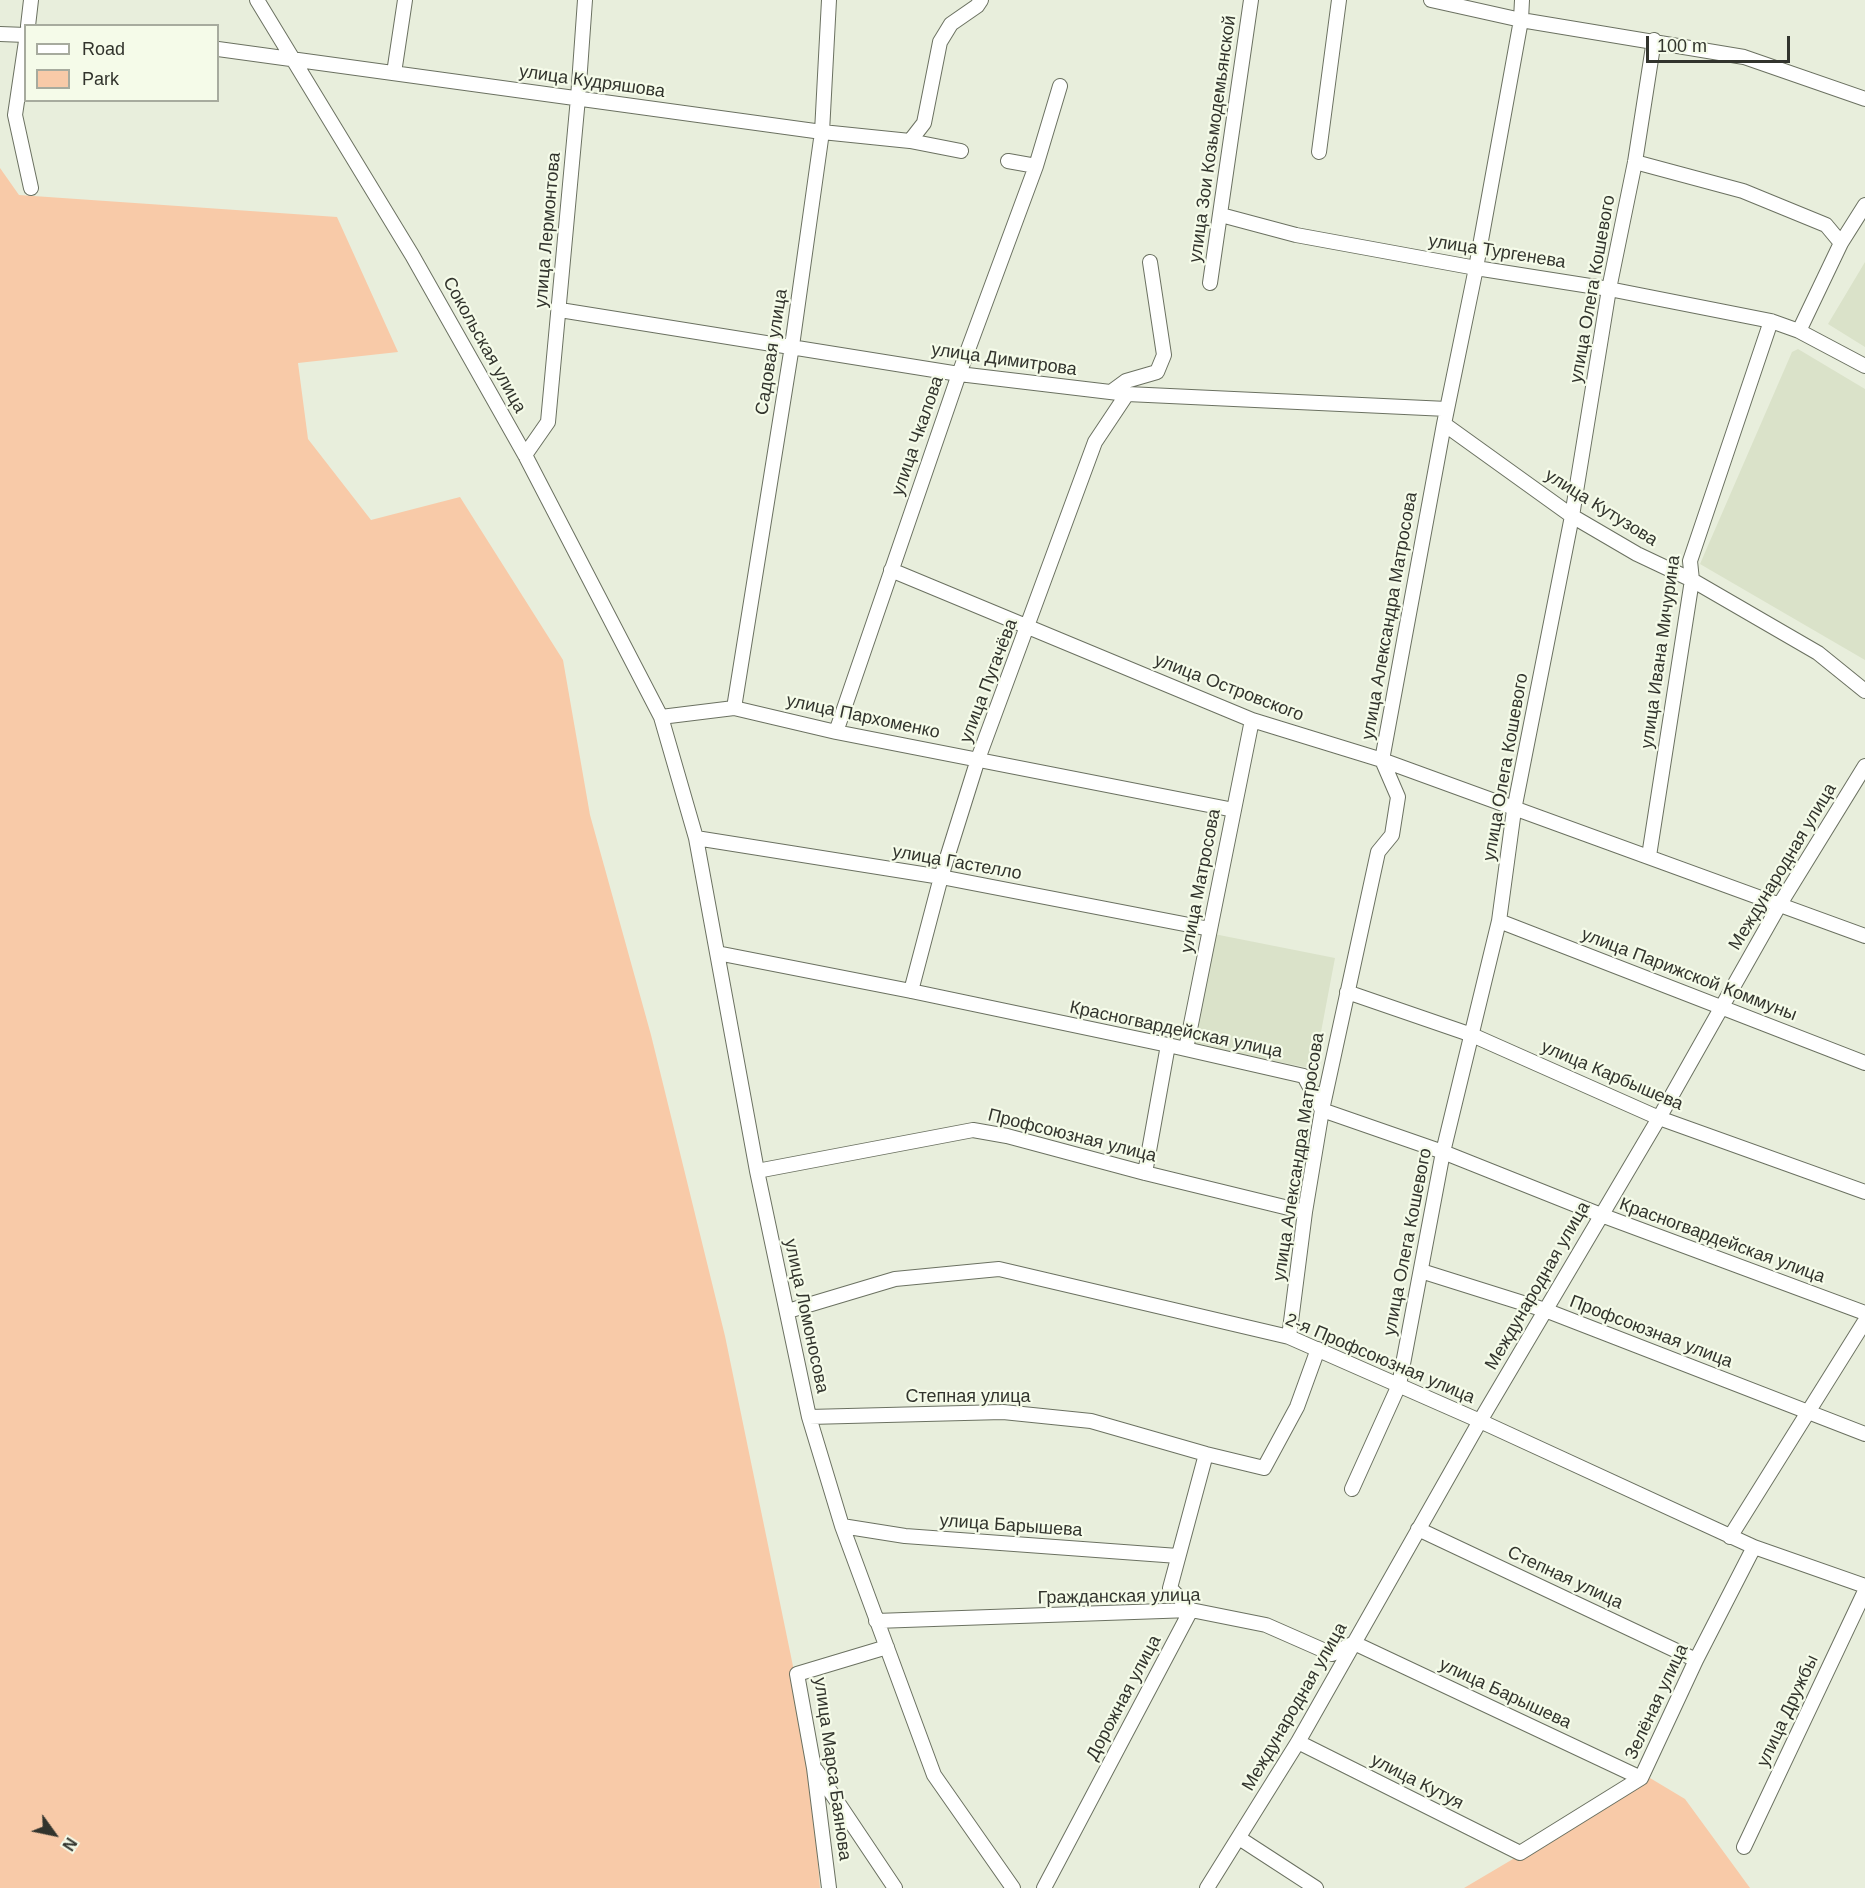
<!DOCTYPE html>
<html>
<head>
<meta charset="utf-8">
<style>
	body { margin:0 }
	#map { position:relative; width:1865px; height:1888px; overflow:hidden; background:#e8eedc; font-family:Arial,sans-serif }
	canvas { display:block }
	.legend { position:absolute; left:24px; top:24px; width:195px; height:78px; box-sizing:border-box; background:#f5fbe9; border:2px solid #a7ab9e; margin:0; padding:8px 10px; list-style:none; font-size:18px; color:#32342d }
	.legend li { display:flex; align-items:center; gap:12px; height:30px }
	.legend b { width:30px; border:2px solid #a7ab9e }
	.north { position:absolute; left:24px; top:1804px; width:60px; height:60px; -webkit-text-stroke:4px #f5fbe9; paint-order:stroke; rotate:123deg; font-size:16px; font-weight:700; line-height:24px; text-align:center; color:#32342d }
	.north::after { content:''; display:block; margin:auto; width:21px; height:27px; background:#32342d; clip-path:polygon(50% 0,100% 100%,50% 72%,0 100%) }
	.scale { position:absolute; left:1646px; top:36px; width:144px; height:27px; box-sizing:border-box; border:3px solid #32342d; border-top:0; padding-left:8px; font-size:18px; line-height:21px; white-space:nowrap; color:#32342d; -webkit-text-stroke:4px #f5fbe9; paint-order:stroke }
</style>
</head>
<body>
<div id="map">
<canvas width="1865" height="1888"></canvas>
<ul class="legend">
<li><b style="height:8px;background:#fff"></b>Road</li>
<li><b style="height:16px;background:#f8caa8"></b>Park</li>
</ul>
<div class="north">N</div>
<div class="scale">100 m</div>
</div>
<script>
const ctx = document.querySelector('canvas').getContext('2d');
ctx.lineJoin = 'round';
function paint(path, color) { ctx.fillStyle = color; ctx.fill(path, 'evenodd'); }
const poly = rows => new Path2D(rows.map(r => 'M' + r).join(''));
function strokePath(path, color, width, dash) { ctx.strokeStyle = color; ctx.lineWidth = width; ctx.lineCap = dash ? 'butt' : 'round'; ctx.setLineDash(dash || []); ctx.stroke(path); }
function drawText(font, color, halo, rows, align = 'center') {
  ctx.font = font + ' Arial,sans-serif'; ctx.lineWidth = 4.5; ctx.setLineDash([]); ctx.textBaseline = 'middle'; ctx.strokeStyle = halo; ctx.fillStyle = color; for (const [text, x, y, turn = 0] of rows) {
    ctx.save(); ctx.translate(x, y); ctx.rotate((+turn || 0) * Math.PI / 180); ctx.textAlign = isNaN(turn) ? turn : align; if (halo) ctx.strokeText(text, 0, 0); ctx.fillText(text, 0, 0); ctx.restore();
  }
}
const built = poly([
	[1865,262,1865,347,1828,324],
	[1798,349,1865,389,1865,660,1700,564,1792,352],
	[1214,934,1335,958,1314,1069,1191,1044]
]);
const green = poly([
	[0,168,19,195,337,217,398,352,298,363,308,439,371,520,460,497,563,660,590,815,651,1035,725,1336,808,1739,820,1888,0,1888],
	[1650,1778,1685,1799,1750,1888,1464,1888]
]);
const minor = poly([
	[257,0,412,255,525,455,661,717,696,838,757,1171,809,1417,842,1526,934,1775,1013,1888],
	[1431,0,1521,20,1744,57,1865,99],
	[28,26,31,0],
	[0,34,26,35],
	[26,41,15,115,31,188],
	[218,49,822,132,910,141,961,151],
	[394,73,405,0],
	[910,141,924,123,940,42,951,24,977,6,981,0],
	[1319,152,1339,0],
	[1008,161,1036,166],
	[1635,162,1743,191,1826,225,1841,243],
	[1221,215,1296,235,1476,268,1609,289,1771,321,1799,331,1865,366],
	[1210,283,1251,0],
	[560,310,959,374,1127,394,1447,409],
	[1799,331,1841,243,1865,205],
	[1111,392,1126,381,1157,372,1164,355,1150,262],
	[1444,424,1572,516,1637,554,1692,580,1818,653,1865,691],
	[525,455,548,422,578,98,585,0],
	[891,570,1252,720,1382,760,1865,936],
	[734,708,792,346,822,132,829,0],
	[661,717,734,708,836,732,1234,810],
	[836,732,959,374,1036,166,1060,86],
	[696,838,941,877,1210,929],
	[1649,856,1692,580,1690,561,1771,321],
	[1499,921,1865,1063],
	[717,953,911,991,1168,1045,1304,1076,1322,1110,1443,1152,1601,1215,1865,1313],
	[911,991,941,877,978,759,1095,442,1127,394],
	[1347,992,1472,1035,1659,1118,1865,1192],
	[1186,1049,1252,720],
	[757,1171,973,1130,1007,1136,1145,1173,1305,1212],
	[1145,1173,1168,1045],
	[1421,1271,1545,1310,1865,1434],
	[788,1311,895,1279,999,1269,1289,1337,1480,1421,1754,1547,1865,1586],
	[1289,1337,1305,1212,1322,1110,1378,852,1392,835,1398,797,1382,760,1444,424,1476,268,1521,20,1522,0],
	[809,1417,1003,1412,1091,1421,1206,1454,1264,1468,1297,1407,1318,1349],
	[1352,1489,1399,1385,1443,1152,1499,921,1514,810,1572,516,1609,289,1635,162,1654,40],
	[842,1526,905,1536,1178,1556],
	[1418,1529,1696,1660],
	[1730,1537,1865,1321],
	[876,1621,1191,1610,1266,1625,1332,1654,1354,1643,1641,1778],
	[1298,1742,1520,1853,1641,1778,1696,1660,1754,1547],
	[816,1770,895,1888],
	[1239,1838,1316,1888],
	[1744,1847,1865,1591],
	[829,1888,814,1768,797,1674,887,1647],
	[1044,1888,1191,1610,1170,1588,1206,1454],
	[1207,1888,1298,1742,1480,1421,1659,1118,1780,904,1865,766]
]);
const streetNames = [
	["улица Кудряшова",592,82,8],
	["улица Зои Козьмодемьянской",1213,139,-82],
	["улица Лермонтова",548,230,-85],
	["улица Тургенева",1497,252,9],
	["улица Олега Кошевого",1593,289,-80],
	["Сокольская улица",484,345,61],
	["Садовая улица",772,352,-81],
	["улица Димитрова",1004,360,8],
	["улица Чкалова",918,436,-71],
	["улица Кутузова",1601,508,32],
	["улица Александра Матросова",1390,616,-80],
	["улица Ивана Мичурина",1661,652,-82],
	["улица Пугачёва",989,681,-69],
	["улица Островского",1229,688,21],
	["улица Пархоменко",863,717,12],
	["улица Олега Кошевого",1506,767,-80],
	["улица Гастелло",957,863,10],
	["Международная улица",1783,867,-59],
	["улица Матросова",1201,881,-79],
	["улица Парижской Коммуны",1689,975,21],
	["Красногвардейская улица",1176,1030,12],
	["улица Карбышева",1612,1076,23],
	["Профсоюзная улица",1072,1136,14],
	["улица Александра Матросова",1299,1157,-81],
	["Красногвардейская улица",1722,1241,20],
	["улица Олега Кошевого",1408,1242,-79],
	["Международная улица",1538,1286,-60],
	["улица Ломоносова",806,1316,78],
	["Профсоюзная улица",1651,1332,21],
	["2-я Профсоюзная улица",1380,1359,23],
	["Степная улица",968,1397],
	["улица Барышева",1011,1526,4],
	["Степная улица",1565,1578,25],
	["Гражданская улица",1119,1597,-1],
	["улица Барышева",1505,1694,25],
	["Дорожная улица",1124,1698,-62],
	["Зелёная улица",1657,1702,-65],
	["Международная улица",1295,1707,-60],
	["улица Дружбы",1788,1711,-65],
	["улица Марса Баянова",832,1769,82],
	["улица Кутуя",1417,1782,27]
];
paint(built, '#dae2c9');
paint(green, '#f8caa8');
strokePath(minor, '#6b7161', 16);
strokePath(minor, '#fff', 14);
drawText('18px', '#32342d', '#f5fbe9', streetNames);
</script>
</body>
</html>
